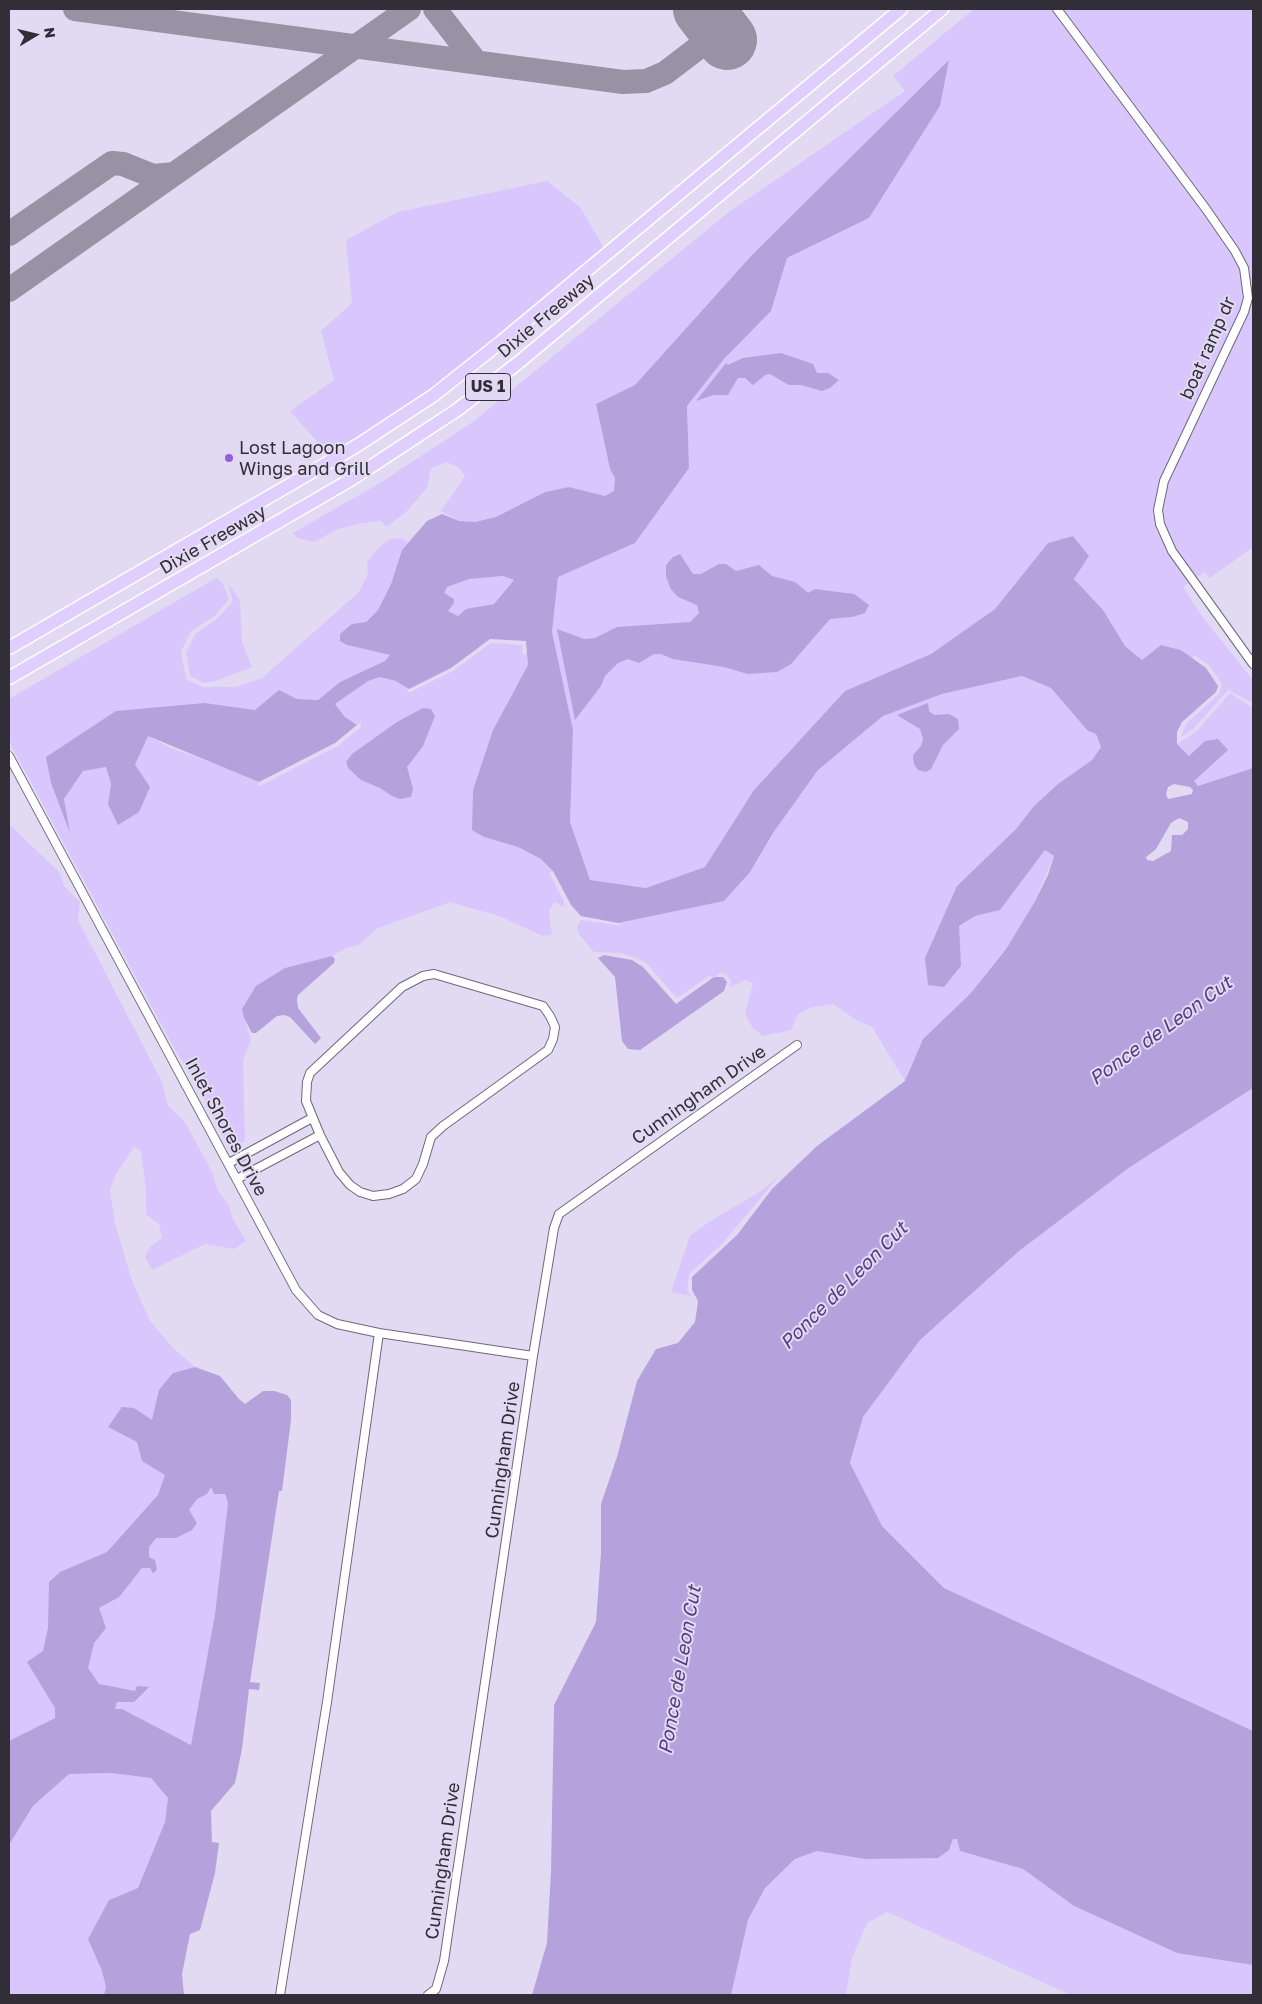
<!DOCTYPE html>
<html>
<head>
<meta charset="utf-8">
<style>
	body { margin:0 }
	#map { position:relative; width:1262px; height:2004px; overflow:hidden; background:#e2daf2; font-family:"Golos Text",sans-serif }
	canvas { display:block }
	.frame { position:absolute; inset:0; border:10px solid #312e38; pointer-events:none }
	.north { position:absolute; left:10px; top:10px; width:50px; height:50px; -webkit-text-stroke:4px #e2daf2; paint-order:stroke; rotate:81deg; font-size:14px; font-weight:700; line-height:20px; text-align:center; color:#312e38 }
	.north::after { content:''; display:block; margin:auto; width:18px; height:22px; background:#312e38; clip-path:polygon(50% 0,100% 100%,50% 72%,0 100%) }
</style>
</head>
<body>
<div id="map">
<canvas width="1262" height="2004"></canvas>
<div class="frame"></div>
<div class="north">N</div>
</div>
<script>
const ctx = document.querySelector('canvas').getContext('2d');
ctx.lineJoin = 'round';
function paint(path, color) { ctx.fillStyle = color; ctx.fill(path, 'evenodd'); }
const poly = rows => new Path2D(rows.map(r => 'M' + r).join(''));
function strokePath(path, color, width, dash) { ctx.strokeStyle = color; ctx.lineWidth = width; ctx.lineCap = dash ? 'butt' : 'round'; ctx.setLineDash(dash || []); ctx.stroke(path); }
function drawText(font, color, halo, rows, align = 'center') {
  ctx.font = font + ' "Golos Text",sans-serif'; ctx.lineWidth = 4; ctx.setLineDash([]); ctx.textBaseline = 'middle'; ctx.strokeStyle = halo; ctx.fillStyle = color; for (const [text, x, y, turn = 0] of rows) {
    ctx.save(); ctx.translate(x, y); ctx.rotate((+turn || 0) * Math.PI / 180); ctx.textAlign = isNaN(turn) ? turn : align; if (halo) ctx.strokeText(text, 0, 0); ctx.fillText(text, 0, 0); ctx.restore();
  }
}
const green = poly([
	[974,9,1253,9,1253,547,1210,578,1204,572,1183,587,1204,619,1253,680,1253,703,1228,690,1194,728,1181,737,1186,724,1219,694,1222,684,1209,665,1194,655,1192,660,1181,650,1161,645,1142,660,1125,646,1103,610,1074,579,1089,556,1073,536,1048,543,995,609,931,654,845,691,754,790,705,867,646,888,590,880,570,822,573,730,552,632,558,577,635,543,689,468,687,406,724,359,771,311,787,258,869,218,940,106,949,61,708,304,635,385,596,404,610,469,615,478,614,491,605,496,569,487,545,492,496,517,475,522,459,521,441,511,465,476,459,468,447,462,431,468,427,488,406,512,386,527,381,521,363,523,338,529,314,542,298,538,293,533,380,483,474,421,729,212,905,91,893,76],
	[547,181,581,208,603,247,489,346,431,391,330,456,290,411,334,380,321,331,352,303,346,240,398,212],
	[401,538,408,542,402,550,391,584,378,610,366,622,352,624,347,645,390,655,385,661,340,682,318,700,297,699,279,690,255,710,205,703,47,757,69,830,64,799,83,771,106,767,111,784,108,804,135,765,148,736,171,748,235,771,259,782,258,785,260,786,338,746,361,727,361,723,357,725,345,717,335,704,368,681,380,677,396,681,409,689,406,692,411,692,453,671,491,643,522,645,523,655,527,653,528,665,493,730,484,837,518,847,541,859,553,871,549,873,564,902,564,907,554,902,549,911,552,935,543,936,499,916,450,902,378,928,357,946,348,947,332,956,285,968,244,1018,251,1040,243,1060,245,1141,231,1151,197,1085,174,1048,13,749,9,737,9,699,216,578,222,582,229,599,215,616,191,631,181,652,186,679,203,687,236,687,262,678,358,593,368,574,367,562,379,547,390,539],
	[503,576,514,580,494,604,466,609,458,616,447,611,454,603,443,593,447,587,469,579],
	[228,584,233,589,240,601,242,642,252,667,216,681,204,683,190,676,186,653,195,634,217,619,233,601],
	[1022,676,1051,688,1088,731,1096,734,1101,747,1092,760,1058,784,1034,806,1016,829,957,886,961,966,959,926,975,916,1000,910,1045,850,1054,856,1034,903,1006,948,970,994,923,1039,905,1081,872,1027,858,1021,833,1004,810,1008,798,1014,791,1030,763,1036,752,1027,745,1014,753,983,745,980,730,987,731,981,726,974,720,973,714,977,709,976,677,998,646,963,634,957,620,953,594,952,578,933,577,927,581,920,621,926,618,923,750,872,773,833,818,770,883,716,942,694],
	[1230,693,1253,708,1253,768,1198,786,1193,781,1227,750,1189,756,1177,744,1197,731],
	[9,824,60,873,64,886,80,902,78,920,162,1082,168,1106,185,1122,213,1174,217,1189,229,1206,233,1219,246,1241,234,1249,205,1244,152,1270,145,1257,150,1247,162,1238,159,1224,146,1214,146,1190,141,1151,134,1147,116,1174,110,1190,115,1223,131,1278,150,1321,175,1350,195,1367,173,1373,228,1503,215,1614,191,1745,122,1709,73,1709,9,1741],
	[1253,1088,1253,1731,944,1588,882,1526,850,1463,863,1417,920,1340,1019,1251,1130,1167],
	[778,1177,722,1244,689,1274,687,1291,691,1296,671,1292,690,1236,709,1222,761,1191],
	[111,1773,151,1778,169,1798,165,1822,138,1888,109,1900,88,1939,102,1971,106,1987,104,1995,9,1995,9,1845,33,1806,69,1774],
	[953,1839,958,1839,960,1851,1023,1869,1074,1906,1177,1953,1253,1965,1253,1995,1071,1995,887,1912,867,1923,852,1958,846,1995,731,1995,748,1920,765,1888,795,1859,817,1851,865,1859,949,1850]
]);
const water = poly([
	[949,60,940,106,869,218,787,258,771,311,724,359,687,406,689,468,635,543,558,577,552,632,573,730,570,822,590,880,646,888,705,867,754,790,845,691,931,654,995,609,1048,543,1073,536,1089,556,1074,579,1103,610,1125,646,1142,660,1161,645,1181,650,1206,668,1218,686,1216,692,1182,722,1177,732,1177,744,1189,756,1205,741,1218,739,1228,750,1194,781,1198,786,1253,768,1253,1088,1130,1167,1019,1251,920,1340,863,1417,850,1463,882,1526,944,1588,1253,1731,1253,1965,1177,1953,1074,1906,1023,1869,960,1851,957,1839,953,1839,949,1850,938,1858,865,1859,817,1851,795,1859,765,1888,748,1920,731,1995,532,1995,547,1943,551,1871,554,1705,596,1622,601,1553,601,1504,617,1457,637,1381,656,1349,678,1343,695,1322,698,1301,692,1290,692,1277,737,1235,772,1189,817,1146,905,1081,923,1039,970,994,1006,949,1034,903,1048,875,1054,856,1045,850,1000,910,975,916,959,926,961,966,944,987,928,985,925,958,957,886,1016,829,1034,806,1058,784,1092,760,1101,747,1096,734,1088,731,1051,688,1022,676,942,694,883,716,818,770,773,833,750,872,724,901,618,923,581,916,571,905,553,871,541,859,518,847,484,837,472,830,473,790,493,730,528,665,526,641,490,639,451,668,409,689,396,681,380,677,368,681,335,704,345,717,357,725,335,743,259,782,148,736,135,765,150,787,139,812,118,825,108,804,111,784,106,767,83,771,64,799,70,833,51,783,46,757,116,711,205,703,255,710,279,690,297,699,318,700,340,682,385,661,390,655,347,645,340,641,340,634,352,624,366,622,378,610,391,584,402,550,427,521,442,514,459,521,475,522,496,517,545,492,569,487,605,496,614,491,615,478,610,469,596,404,635,385,753,254],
	[503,576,514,580,494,604,466,609,458,616,448,611,454,603,454,599,444,593,447,587,469,579],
	[1174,784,1190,787,1193,790,1192,794,1168,799,1166,794,1168,787],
	[1179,818,1188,822,1188,829,1182,835,1172,835,1171,851,1153,861,1147,860,1146,857,1156,849,1171,823],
	[781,353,813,364,817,373,828,373,839,380,830,388,822,391,801,385,789,385,770,374,765,375,753,385,745,378,738,378,728,395,713,395,696,401,726,363,728,365,743,358],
	[680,554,693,574,701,574,719,564,726,564,736,571,759,565,772,576,795,582,808,593,815,589,854,594,869,605,865,613,852,617,830,619,791,664,777,672,748,674,724,667,673,659,661,654,654,654,639,663,628,659,618,663,605,676,601,686,575,720,557,629,584,639,595,638,617,627,690,622,699,613,697,605,678,597,670,588,666,576,666,565,673,557],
	[928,703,929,711,934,715,949,714,958,719,959,729,943,745,931,769,926,772,918,770,914,764,913,755,921,746,923,739,920,729,897,715],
	[423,708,431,709,435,716,423,746,407,767,413,789,411,797,400,799,392,796,380,788,361,780,348,768,346,762,352,754,397,722],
	[604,955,632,960,643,967,676,1004,714,977,723,977,727,982,724,991,640,1050,628,1049,622,1041,615,977,598,958],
	[332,956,335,959,334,963,298,995,297,1000,298,1008,321,1038,315,1044,290,1017,284,1015,277,1016,256,1033,252,1033,244,1018,242,1009,256,986,285,968],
	[195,1367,220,1376,239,1399,245,1404,263,1391,274,1391,287,1395,291,1400,291,1420,282,1491,279,1491,250,1682,260,1683,259,1690,249,1689,242,1749,235,1783,211,1811,212,1842,219,1843,215,1873,200,1930,190,1934,182,1974,184,1995,104,1995,106,1987,102,1971,88,1939,109,1900,138,1888,165,1822,168,1798,151,1778,111,1773,69,1774,33,1806,9,1845,9,1741,55,1718,55,1708,27,1662,43,1651,48,1628,49,1582,60,1572,107,1552,158,1495,165,1475,142,1461,137,1442,108,1427,122,1407,134,1408,152,1420,159,1390,173,1373],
	[211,1487,214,1494,225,1494,228,1503,215,1614,191,1745,122,1709,115,1709,117,1702,134,1702,149,1687,137,1686,135,1691,99,1684,88,1668,94,1643,106,1628,99,1608,119,1597,142,1568,150,1568,153,1573,157,1570,155,1560,149,1557,149,1547,156,1538,176,1538,192,1530,197,1523,189,1510,197,1499,207,1494]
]);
const taxiway = poly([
	[75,9,623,82,646,81,665,73,720,31],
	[435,9,476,62],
	[9,234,112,163,123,164,153,176,174,174],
	[9,290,409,9]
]);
const runway = poly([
	[703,9,727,40]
]);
const minor = poly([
	[1057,9,1206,209,1235,251,1244,268,1248,298,1244,312,1164,481,1158,510,1160,524,1172,551,1253,664],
	[9,756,296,1290,318,1315,337,1324,379,1333,533,1356],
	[434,974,543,1006,550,1016,555,1027,553,1039,548,1050,443,1126,431,1137,423,1164,416,1179,403,1189,389,1194,373,1196,360,1192,350,1185,339,1172,320,1135,306,1101,307,1082,310,1073,402,987,423,976,434,974],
	[229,1163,312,1118],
	[237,1179,320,1135],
	[280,1995,327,1702,379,1333],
	[428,1995,436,1989,444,1961,533,1356,554,1228,559,1214,797,1045]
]);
const primary = poly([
	[9,648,358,445,434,395,502,341,901,9],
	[9,678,352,479,457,410,518,363,942,9]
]);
const markers = [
	[229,458,5,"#915fd9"]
];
const shields = [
	[488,387,45]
];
const shieldNames = [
	["US 1",488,387]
];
const streetNames = [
	["Dixie Freeway",546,316,-40],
	["boat ramp dr",1208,348,-66],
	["Dixie Freeway",213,540,-30],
	["Cunningham Drive",699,1095,-35],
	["Inlet Shores Drive",226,1127,62],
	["Cunningham Drive",503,1460,-82],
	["Cunningham Drive",443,1861,-82]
];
const poiNames = [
	["Lost Lagoon",239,448],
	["Wings and Grill",239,469]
];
const waterNames = [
	["Ponce de Leon Cut",1161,1031,-36],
	["Ponce de Leon Cut",844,1286,-45],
	["Ponce de Leon Cut",680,1670,-80]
];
paint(green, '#d8c6fd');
paint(water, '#b5a1dc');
strokePath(taxiway, '#9892a4', 24);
strokePath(runway, '#9892a4', 60);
strokePath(minor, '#6e677c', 10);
strokePath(primary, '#fff', 15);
strokePath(minor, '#fff', 8);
strokePath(primary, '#dfcefe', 12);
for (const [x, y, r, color] of markers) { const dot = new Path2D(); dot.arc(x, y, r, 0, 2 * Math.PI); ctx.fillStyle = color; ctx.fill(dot); strokePath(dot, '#e2daf2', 2); }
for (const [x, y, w] of shields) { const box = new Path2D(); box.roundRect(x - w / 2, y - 13.5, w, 27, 4); ctx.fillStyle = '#e2daf2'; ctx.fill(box); strokePath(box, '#312e38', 1); }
drawText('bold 16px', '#312e38', null, shieldNames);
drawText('18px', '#312e38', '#e2daf2', streetNames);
drawText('18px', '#312e38', '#e2daf2', poiNames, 'left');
drawText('italic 19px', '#573b81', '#e2daf2', waterNames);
</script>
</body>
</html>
